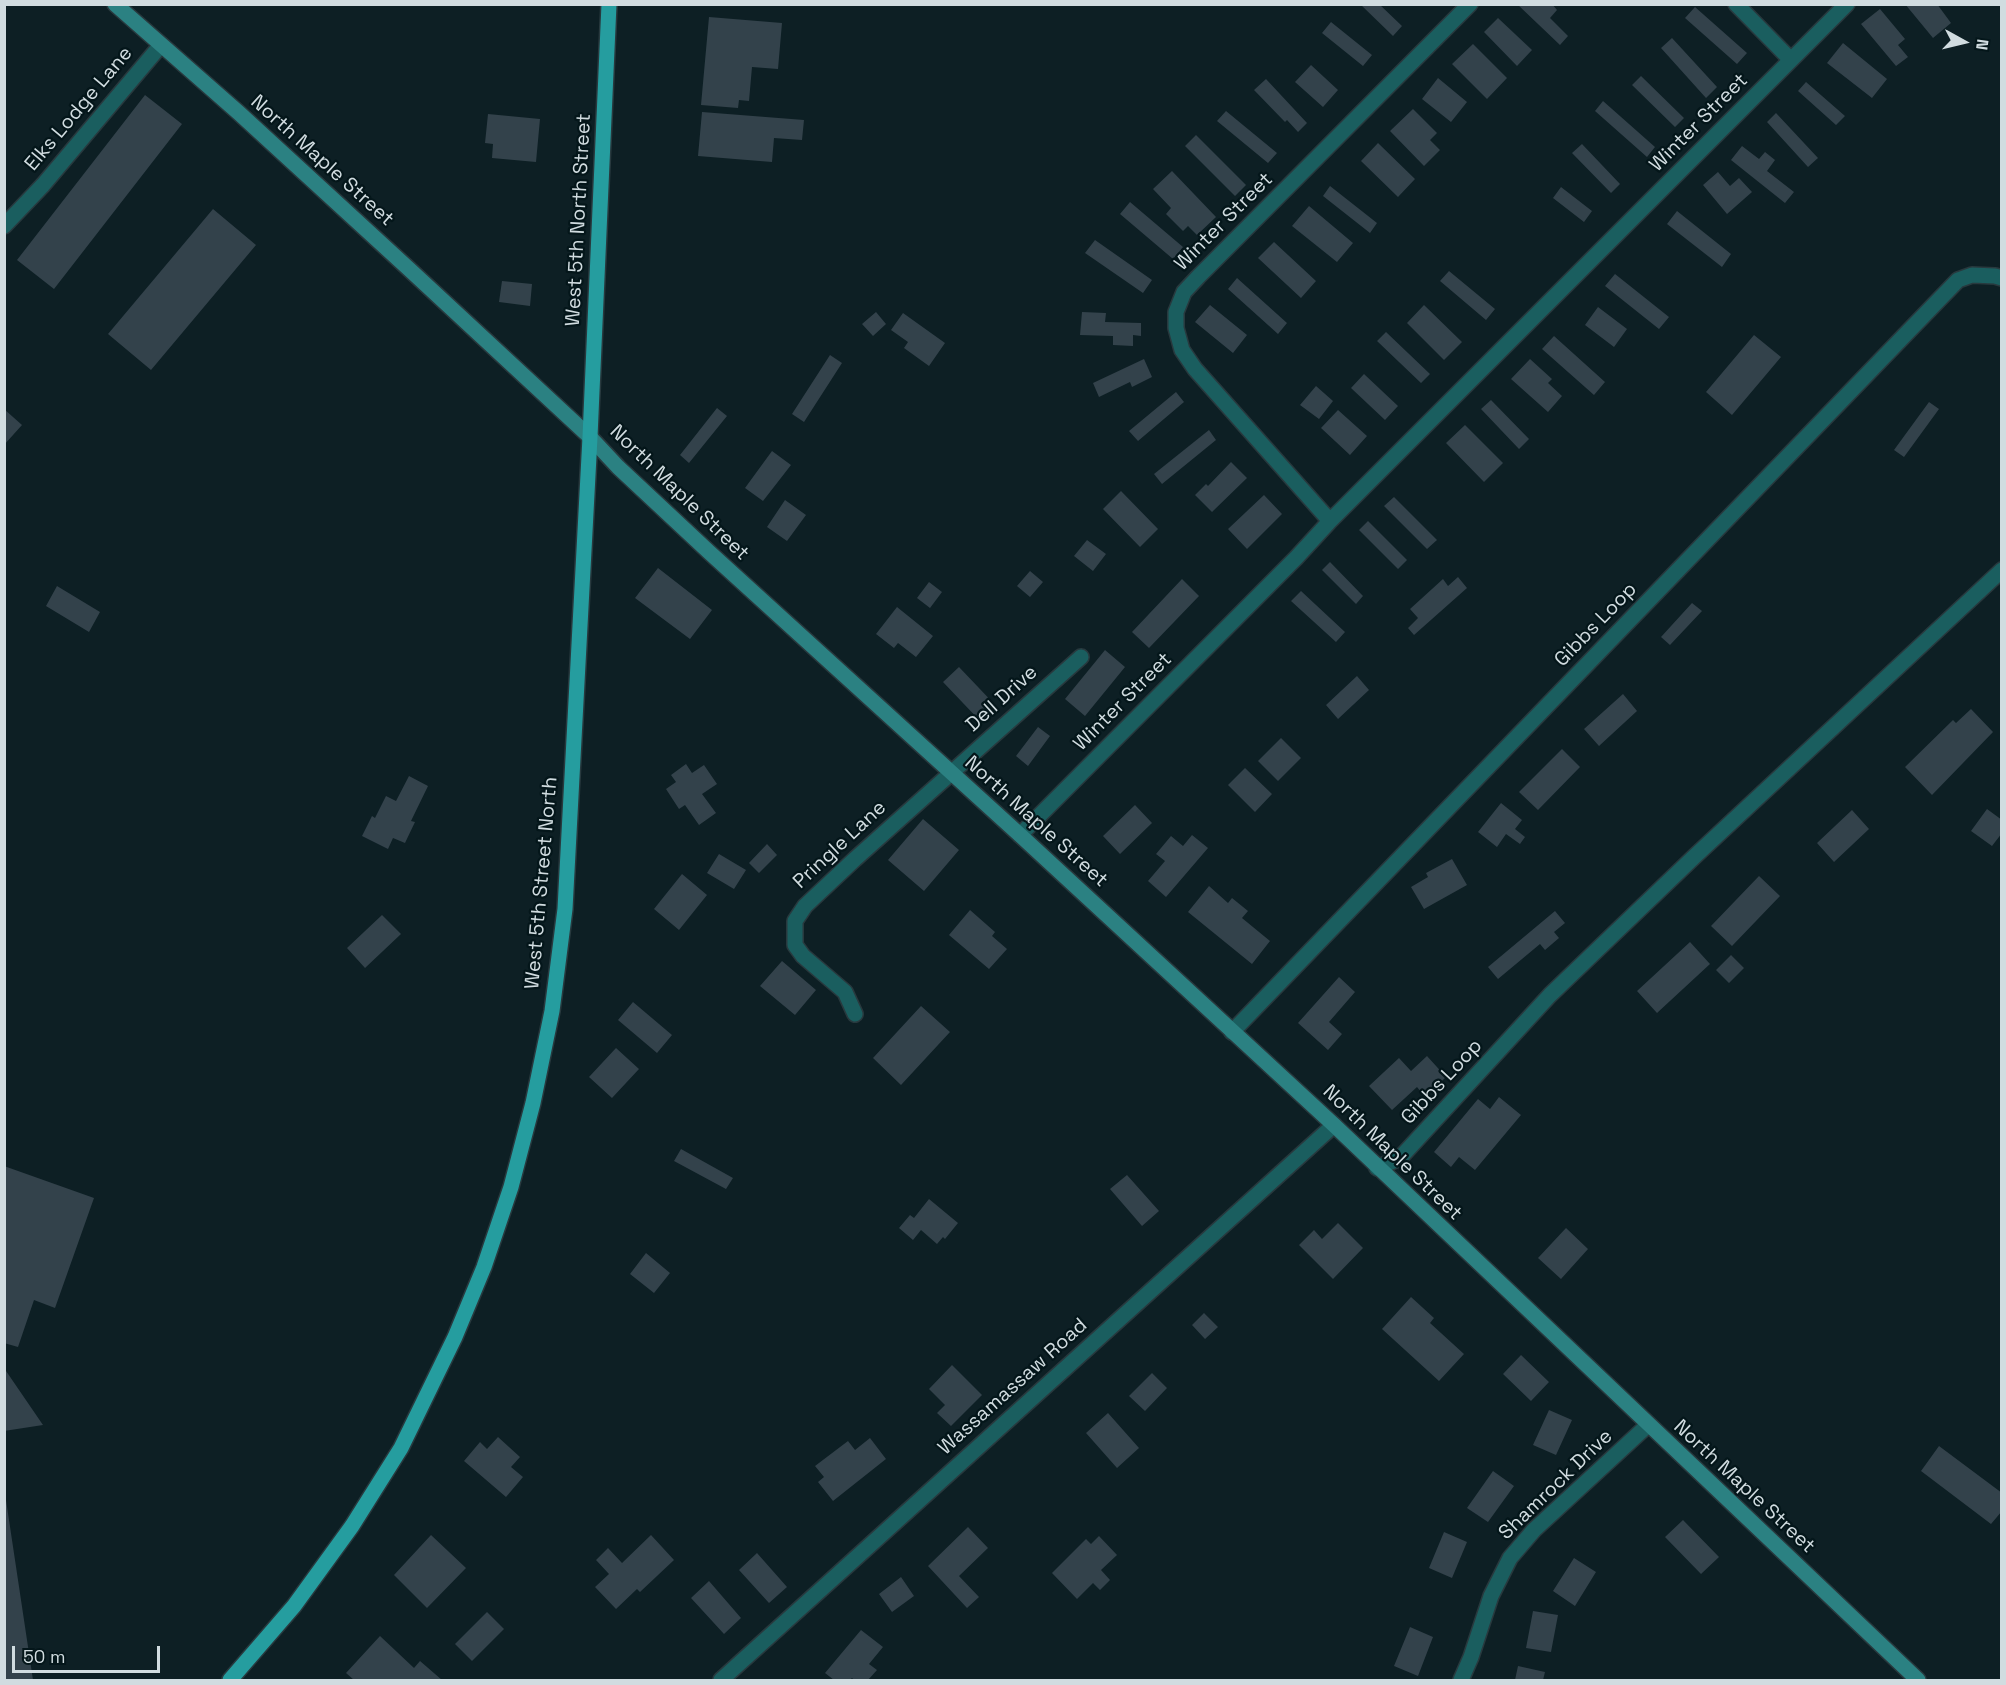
<!DOCTYPE html>
<html>
<head>
<meta charset="utf-8">
<style>
	body { margin:0 }
	#map { position:relative; width:2006px; height:1685px; overflow:hidden; background:#0d1f24; font-family:"Space Grotesk",sans-serif }
	canvas { display:block }
	.frame { position:absolute; inset:0; border:6px solid #d1dce0; pointer-events:none }
	.north { position:absolute; left:1934px; top:12px; width:60px; height:60px; -webkit-text-stroke:4px #04161a; paint-order:stroke; rotate:98deg; font-size:16px; font-weight:700; line-height:24px; text-align:center; color:#d1dce0 }
	.north::after { content:''; display:block; margin:auto; width:21px; height:27px; background:#d1dce0; clip-path:polygon(50% 0,100% 100%,50% 72%,0 100%) }
	.scale { position:absolute; left:12px; top:1646px; width:148px; height:27px; box-sizing:border-box; border:3px solid #d1dce0; border-top:0; padding-left:8px; font-size:18px; line-height:21px; white-space:nowrap; color:#d1dce0; -webkit-text-stroke:4px #04161a; paint-order:stroke }
</style>
</head>
<body>
<div id="map">
<canvas width="2006" height="1685"></canvas>
<div class="frame"></div>
<div class="north">N</div>
<div class="scale">50 m</div>
</div>
<script>
const ctx = document.querySelector('canvas').getContext('2d');
ctx.lineJoin = 'round';
function paint(path, color) { ctx.fillStyle = color; ctx.fill(path, 'evenodd'); }
const poly = rows => new Path2D(rows.map(r => 'M' + r).join(''));
function strokePath(path, color, width, dash) { ctx.strokeStyle = color; ctx.lineWidth = width; ctx.lineCap = dash ? 'butt' : 'round'; ctx.setLineDash(dash || []); ctx.stroke(path); }
function drawText(font, color, halo, rows, align = 'center') {
  ctx.font = font + ' "Space Grotesk",sans-serif'; ctx.lineWidth = 4.5; ctx.setLineDash([]); ctx.textBaseline = 'middle'; ctx.strokeStyle = halo; ctx.fillStyle = color; for (const [text, x, y, turn = 0] of rows) {
    ctx.save(); ctx.translate(x, y); ctx.rotate((+turn || 0) * Math.PI / 180); ctx.textAlign = isNaN(turn) ? turn : align; if (halo) ctx.strokeText(text, 0, 0); ctx.fillText(text, 0, 0); ctx.restore();
  }
}
const building = poly([
	[1360,4,1379,4,1402,26,1393,36],
	[1517,4,1552,4,1557,10,1550,18,1568,36,1560,45],
	[1905,4,1937,4,1951,23,1933,38],
	[1695,7,1747,53,1737,64,1685,18],
	[1880,9,1905,39,1898,45,1908,57,1896,66,1861,24],
	[709,17,782,23,778,69,752,67,749,101,739,100,738,108,701,105],
	[1498,18,1532,50,1517,66,1484,32],
	[1331,22,1372,55,1363,66,1322,33],
	[1672,38,1717,87,1706,98,1661,48],
	[1843,43,1887,79,1872,98,1827,63],
	[1473,44,1507,78,1487,99,1452,64],
	[1311,65,1338,90,1323,107,1295,82],
	[1641,76,1684,118,1675,127,1632,85],
	[1438,78,1467,102,1451,122,1422,99],
	[1266,79,1307,123,1298,132,1287,120,1285,122,1254,90],
	[1806,82,1845,116,1836,125,1798,91],
	[145,95,182,124,54,289,17,260],
	[1603,101,1655,147,1647,157,1595,111],
	[1413,109,1437,133,1430,140,1440,150,1424,166,1390,131],
	[1226,111,1277,153,1268,163,1217,121],
	[702,112,804,120,802,140,774,138,772,162,698,156],
	[1776,113,1818,158,1808,167,1767,122],
	[488,114,540,119,536,162,492,158,493,144,485,143],
	[1196,135,1246,185,1235,196,1185,146],
	[1378,143,1415,179,1398,197,1361,161],
	[1582,144,1620,184,1611,193,1572,153],
	[1742,146,1759,159,1765,152,1775,160,1767,171,1794,192,1785,203,1731,160],
	[1172,171,1216,217,1197,235,1188,226,1183,231,1166,214,1171,208,1153,189],
	[1718,172,1730,186,1739,178,1752,192,1727,214,1703,185],
	[1330,186,1377,223,1370,233,1323,196],
	[1561,187,1592,211,1584,222,1553,198],
	[1130,202,1183,247,1173,259,1120,214],
	[1309,206,1353,243,1337,262,1292,226],
	[213,209,256,245,151,370,108,334],
	[1677,211,1731,254,1722,267,1667,224],
	[1095,240,1152,280,1143,293,1085,253],
	[1274,242,1316,281,1301,298,1258,258],
	[1449,271,1495,309,1486,320,1440,281],
	[1615,274,1669,317,1659,329,1605,286],
	[1237,278,1287,323,1278,334,1228,289],
	[502,281,532,284,530,306,499,302],
	[1210,305,1247,335,1233,353,1195,322],
	[1424,305,1462,342,1444,360,1407,323],
	[1598,307,1627,329,1614,347,1585,325],
	[876,312,886,324,873,336,862,324],
	[1082,312,1106,313,1105,322,1141,323,1141,336,1133,335,1133,346,1113,345,1113,336,1080,335],
	[903,313,945,343,929,366,904,348,908,342,891,330],
	[1386,332,1430,374,1421,383,1377,341],
	[1754,335,1781,357,1732,415,1706,392],
	[1554,336,1605,382,1594,395,1542,349],
	[830,355,842,363,804,422,792,414],
	[1144,359,1152,377,1132,387,1130,382,1099,397,1093,383],
	[1530,359,1552,379,1548,383,1562,396,1548,412,1511,379],
	[1364,374,1398,406,1385,420,1351,388],
	[1316,386,1333,401,1319,419,1300,405],
	[1176,392,1184,402,1138,441,1129,431],
	[1491,400,1529,439,1519,449,1481,409],
	[1929,402,1939,409,1904,457,1894,450],
	[717,408,727,416,689,463,680,455],
	[4,409,22,425,4,445],
	[1338,410,1367,436,1350,455,1321,428],
	[1465,425,1503,463,1484,482,1446,443],
	[1209,430,1216,440,1162,484,1154,474],
	[772,451,791,465,763,501,745,488],
	[1231,462,1247,478,1212,512,1195,495,1206,484,1208,486],
	[1121,491,1158,529,1140,547,1103,509],
	[1264,495,1282,514,1247,549,1228,529],
	[1394,497,1437,540,1427,549,1384,506],
	[785,500,806,515,787,541,767,527],
	[1368,521,1407,560,1398,569,1359,530],
	[1087,540,1106,554,1093,571,1074,556],
	[1330,562,1363,596,1356,604,1322,570],
	[658,568,712,610,690,639,635,598],
	[1030,571,1043,582,1030,597,1017,586],
	[1458,577,1467,588,1414,635,1408,628,1418,618,1410,609,1443,579,1448,586],
	[1182,579,1199,596,1149,648,1132,632],
	[929,582,942,592,930,608,917,598],
	[57,586,100,612,89,632,46,606],
	[1301,591,1345,632,1336,642,1291,601],
	[1692,603,1702,611,1670,645,1661,637],
	[897,607,933,636,916,657,898,643,894,648,876,634],
	[1105,650,1125,667,1085,716,1065,699],
	[959,667,998,708,982,723,943,682],
	[1357,676,1369,690,1338,719,1326,705],
	[1623,694,1637,711,1599,746,1584,729],
	[1971,709,1993,732,1932,795,1905,767,1953,720,1956,723],
	[1038,727,1050,736,1028,766,1016,756],
	[1281,738,1301,758,1278,781,1258,761],
	[1562,749,1580,767,1538,810,1519,792],
	[686,764,692,773,704,765,717,784,702,794,716,813,699,825,685,805,679,809,666,789,676,782,671,775],
	[1245,768,1272,794,1255,812,1228,785],
	[409,776,428,786,411,821,415,822,405,843,393,838,388,849,362,836,372,816,375,818,386,796,396,801],
	[1501,803,1522,820,1515,829,1525,837,1520,844,1506,834,1497,847,1478,832],
	[1135,805,1152,823,1120,854,1103,836],
	[1987,809,2002,820,2002,833,1992,846,1971,831],
	[1852,810,1869,829,1834,862,1817,843],
	[923,819,959,850,924,891,888,860],
	[1192,835,1208,848,1166,897,1148,881,1165,861,1156,854,1171,836,1183,846],
	[767,844,777,855,759,873,749,863],
	[719,854,746,870,734,889,707,873],
	[1452,859,1467,885,1424,909,1411,887,1428,877,1426,873],
	[682,874,707,895,679,930,654,909],
	[1759,876,1780,896,1732,946,1711,926],
	[1209,886,1228,903,1232,898,1248,911,1242,918,1270,941,1252,964,1188,912],
	[970,910,995,932,992,936,1007,949,989,969,949,935],
	[1555,911,1565,923,1554,932,1559,938,1545,950,1540,944,1498,979,1488,967],
	[382,915,401,934,365,968,347,948],
	[1690,942,1710,964,1657,1013,1637,991],
	[1731,955,1744,968,1729,983,1716,970],
	[782,961,816,990,795,1015,760,986],
	[1339,977,1355,992,1329,1022,1342,1034,1328,1050,1298,1023],
	[633,1002,672,1035,657,1053,618,1020],
	[921,1006,950,1032,901,1085,873,1058],
	[616,1048,639,1069,612,1098,589,1077],
	[1427,1056,1446,1077,1425,1097,1417,1087,1392,1110,1369,1086,1399,1058,1411,1071],
	[1499,1097,1521,1115,1475,1170,1459,1157,1451,1167,1434,1152,1478,1099,1490,1109],
	[681,1149,733,1178,726,1189,674,1161],
	[4,1166,94,1198,55,1308,34,1300,18,1347,4,1343],
	[1127,1175,1159,1211,1142,1226,1110,1189],
	[929,1199,958,1223,945,1239,943,1237,937,1244,921,1230,913,1240,899,1228,910,1215,914,1218],
	[1338,1223,1363,1248,1333,1279,1299,1245,1314,1230,1322,1239],
	[1566,1228,1588,1249,1561,1279,1538,1258],
	[646,1253,670,1273,654,1293,630,1274],
	[1411,1297,1434,1318,1430,1323,1464,1354,1439,1381,1382,1329],
	[1204,1313,1218,1327,1205,1339,1192,1325],
	[1521,1355,1549,1382,1531,1401,1503,1374],
	[952,1365,982,1395,951,1426,937,1413,945,1405,929,1389],
	[4,1368,43,1425,4,1431],
	[1152,1373,1167,1388,1145,1411,1129,1396],
	[1549,1410,1572,1420,1556,1455,1533,1445],
	[1108,1413,1139,1448,1117,1468,1086,1433],
	[498,1437,520,1457,511,1467,523,1477,506,1497,464,1461,480,1442,487,1449],
	[870,1438,886,1459,833,1501,818,1482,824,1477,815,1466,848,1441,855,1450],
	[1939,1446,2002,1493,2002,1511,1991,1524,1921,1471],
	[1493,1471,1514,1486,1488,1522,1467,1508],
	[4,1500,6,1500,33,1680,4,1680],
	[1683,1520,1719,1557,1701,1574,1665,1537],
	[968,1527,988,1548,959,1576,979,1597,967,1608,928,1566],
	[1444,1532,1467,1542,1452,1578,1429,1568],
	[431,1535,466,1568,427,1608,394,1575],
	[651,1535,674,1560,640,1592,637,1589,616,1609,595,1587,609,1574,596,1560,608,1548,622,1563],
	[1099,1536,1117,1555,1101,1570,1110,1580,1100,1590,1093,1583,1077,1599,1052,1573,1086,1539,1091,1544],
	[757,1553,787,1587,769,1603,739,1570],
	[1574,1558,1596,1572,1575,1606,1553,1591],
	[901,1577,914,1596,892,1612,879,1594],
	[709,1581,741,1618,724,1634,691,1598],
	[1533,1611,1558,1615,1551,1652,1526,1648],
	[487,1612,504,1629,472,1661,455,1644],
	[1410,1627,1433,1637,1418,1676,1394,1666],
	[861,1630,883,1647,869,1664,877,1670,868,1680,854,1680,852,1678,850,1680,834,1680,825,1673],
	[380,1636,414,1668,420,1661,442,1680,354,1680,346,1673],
	[1518,1666,1545,1672,1543,1680,1515,1680]
]);
const street = poly([
	[1736,4,1791,60],
	[4,226,43,185,161,45],
	[1330,521,1195,369,1182,350,1176,328,1176,312,1184,292,1198,277,1470,4],
	[1020,835,1296,558,1330,521,1847,4],
	[855,1014,845,992,803,956,795,945,795,921,805,906,855,859,1081,657],
	[1232,1032,1958,280,1972,275,1995,276,2002,278],
	[1377,1168,1400,1158,1550,995,1695,856,2002,570],
	[721,1680,1334,1125],
	[1461,1680,1471,1657,1491,1596,1510,1558,1534,1530,1648,1425]
]);
const secondary = poly([
	[115,4,239,113,409,269,590,437,618,467,709,552,1020,835,1334,1125,1918,1680]
]);
const primary = poly([
	[230,1680,294,1606,352,1526,401,1448,455,1337,484,1267,511,1187,533,1103,552,1011,565,909,590,437,609,4]
]);
const streetNames = [
	["Elks Lodge Lane",79,109,-50],
	["Winter Street",1699,123,-45],
	["North Maple Street",322,161,42],
	["West 5th North Street",579,220,-87],
	["Winter Street",1224,222,-45],
	["North Maple Street",679,493,44],
	["Gibbs Loop",1596,625,-46],
	["Dell Drive",1002,699,-42],
	["Winter Street",1123,702,-45],
	["North Maple Street",1036,822,42],
	["Pringle Lane",840,845,-43],
	["West 5th Street North",542,883,-85],
	["Gibbs Loop",1442,1082,-47],
	["North Maple Street",1392,1153,44],
	["Wassamassaw Road",1013,1387,-42],
	["Shamrock Drive",1556,1485,-44],
	["North Maple Street",1744,1487,43]
];
paint(building, '#33424b');
strokePath(street, '#28393e', 18);
strokePath(secondary, '#28393e', 18);
strokePath(primary, '#28393e', 18);
strokePath(street, '#1a5e5f', 15);
strokePath(secondary, '#2b8182', 15);
strokePath(primary, '#259d9f', 15);
drawText('20px', '#d1dce0', '#04161a', streetNames);
</script>
</body>
</html>
